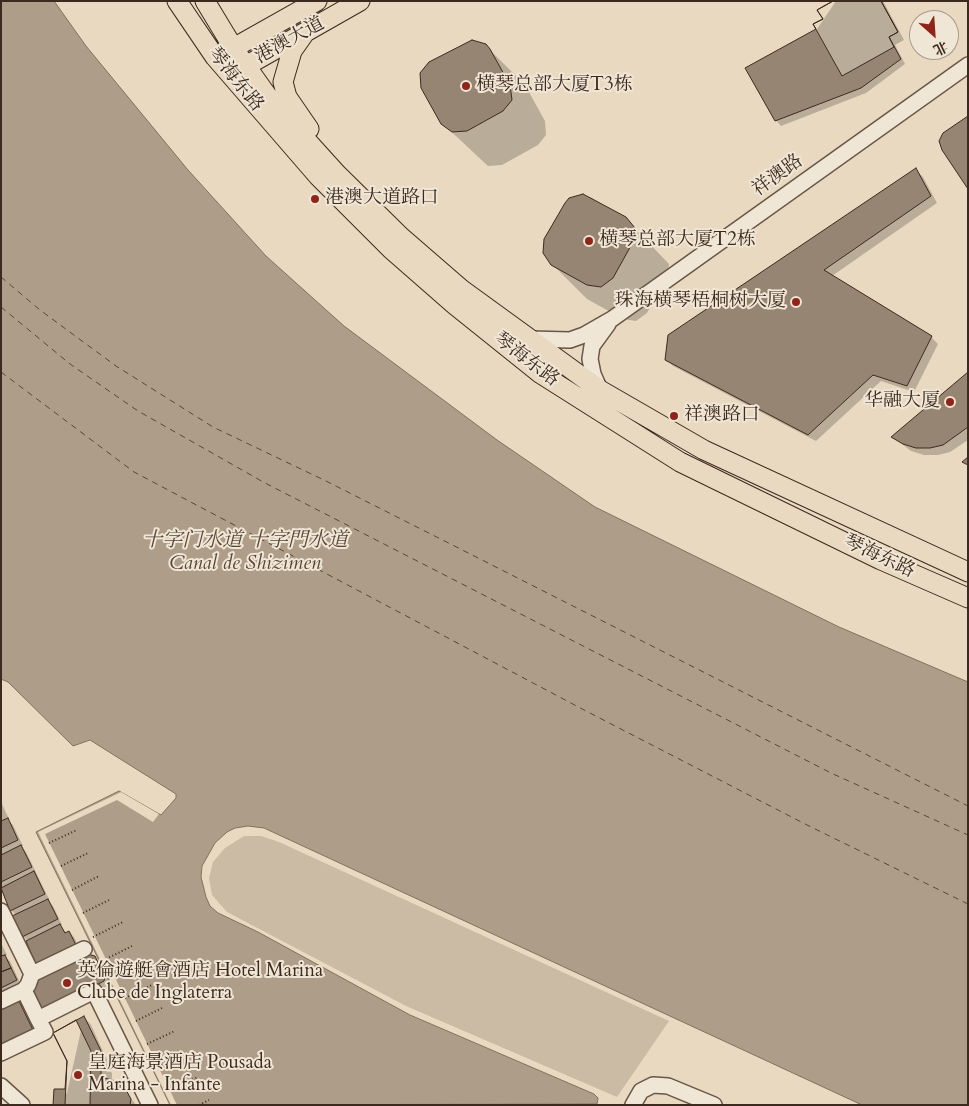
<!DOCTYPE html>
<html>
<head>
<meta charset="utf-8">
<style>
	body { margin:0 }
	#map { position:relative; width:969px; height:1106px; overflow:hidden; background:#e8d9c0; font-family:Cardo,"Noto Serif SC",serif }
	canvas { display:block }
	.frame { position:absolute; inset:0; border:2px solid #3d2a1e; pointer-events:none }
	.north { position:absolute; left:909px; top:10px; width:50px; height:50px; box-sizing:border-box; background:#f0e6d6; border:1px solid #a89b8c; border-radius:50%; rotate:154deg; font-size:14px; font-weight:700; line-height:20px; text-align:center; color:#3d2a1e }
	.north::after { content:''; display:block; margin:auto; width:18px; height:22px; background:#8f2418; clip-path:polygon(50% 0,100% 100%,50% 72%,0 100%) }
</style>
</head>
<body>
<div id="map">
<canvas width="969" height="1106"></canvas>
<div class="frame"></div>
<div class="north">北</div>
</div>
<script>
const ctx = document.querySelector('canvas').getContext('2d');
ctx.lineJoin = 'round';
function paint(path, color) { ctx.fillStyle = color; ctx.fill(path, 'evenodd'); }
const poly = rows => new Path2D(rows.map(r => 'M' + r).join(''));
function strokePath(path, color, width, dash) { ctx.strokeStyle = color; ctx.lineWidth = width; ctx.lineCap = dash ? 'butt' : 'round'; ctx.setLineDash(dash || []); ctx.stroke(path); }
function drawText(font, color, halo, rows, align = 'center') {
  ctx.font = font + ' Cardo,"Noto Serif SC",serif'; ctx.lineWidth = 4; ctx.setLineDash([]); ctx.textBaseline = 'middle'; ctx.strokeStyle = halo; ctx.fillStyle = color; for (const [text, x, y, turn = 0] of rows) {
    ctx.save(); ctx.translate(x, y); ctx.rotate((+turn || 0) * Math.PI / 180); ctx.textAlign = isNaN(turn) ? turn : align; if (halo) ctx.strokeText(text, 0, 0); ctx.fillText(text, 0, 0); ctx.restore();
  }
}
const green = poly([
	[244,836,261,836,279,842,669,1021,617,1097,406,1006,227,912,212,895,209,878,213,862,225,848]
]);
const water = poly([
	[1,1,54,1,86,46,188,170,266,256,344,326,497,440,595,507,839,627,968,682,968,1105,862,1105,264,828,248,826,235,828,227,832,215,843,202,866,201,877,206,897,210,906,218,913,258,932,410,1015,594,1094,598,1098,597,1104,170,1105,36,832,119,791,161,815,176,798,176,794,90,740,73,746,8,682,1,679,1,1]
]);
const pier = poly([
	[121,792,159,814,153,822,117,800,45,834,177,1105,171,1105,38,832]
]);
const shadow = poly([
	[836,1,883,1,904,40,895,45,905,64,866,93,781,126,776,120,817,29],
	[485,45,525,85,545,121,546,135,538,145,502,165,488,166,442,123],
	[916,170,923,177,937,203,832,276,931,337,938,344,914,392,881,381,816,441,673,366,666,359],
	[576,196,590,197,625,218,669,264,667,277,647,313,636,321,623,319,587,299,552,264],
	[968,374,968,440,950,452,938,455,924,455,911,451,893,437],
	[1,802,9,819,7,820,13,825,23,846,21,846,26,852,49,899,47,900,53,906,62,925,60,926,66,933,69,932,74,937,80,950,28,941,23,936,17,916,11,910,1,885],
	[1,943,7,955,4,956,10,961,21,985,1,995],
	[93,956,100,963,111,985,110,989,53,1018],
	[16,999,24,1006,39,1035,1,1057],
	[84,1017,91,1025,107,1060,112,1074,112,1082,124,1089,136,1105,54,1105,67,1093]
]);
const ferry = poly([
	[1,277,40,310,116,366,213,427,326,481,968,806],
	[1,307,70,364,138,411,265,483,831,773,968,835],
	[1,372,134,472,586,711,809,826,968,904]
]);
const building = poly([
	[833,1,881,1,898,32,889,37,894,47,842,76,813,24,823,19,817,10,833,1],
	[833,1,881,1,898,32,889,37,901,59,861,88,775,121,745,68,816,29,813,24,823,19,817,10,833,1],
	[472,40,486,44,490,49,510,85,512,100,503,111,467,131,452,132,441,124,421,88,420,73,429,62,472,40],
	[968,116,968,189,942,150,939,141,943,133,968,116],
	[916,168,931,196,824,270,932,336,907,386,873,375,808,435,665,360,668,335,916,168],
	[583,194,626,217,635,228,633,242,613,278,601,287,587,285,551,265,543,253,544,239,565,203,569,198,583,194],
	[968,372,968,427,943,445,930,448,916,448,903,444,891,437,968,372],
	[968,457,968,465,962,462,968,457],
	[8,818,18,840,1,848,1,821,8,818],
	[21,845,32,867,1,882,1,855,21,845],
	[34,871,45,894,10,911,1,888,34,871],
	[48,899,58,919,22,937,12,916,48,899],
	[60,924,65,933,69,931,76,945,36,965,26,941,60,924],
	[88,954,95,956,105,977,104,981,47,1011,42,1009,31,986,34,981,88,954],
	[5,955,11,968,1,972,1,956,5,955],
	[11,968,17,980,1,988,1,972,11,968],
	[18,999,33,1030,1,1047,1,1003,18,999],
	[84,1016,101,1051,101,1077,115,1081,125,1088,131,1099,130,1105,53,1105,54,1089,65,1089,67,1061,53,1033,84,1016],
	[76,1020,91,1051,90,1105,65,1105,67,1061,53,1033,76,1020]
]);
const path = poly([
	[49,843,77,830],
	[61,866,88,853],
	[72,890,99,876],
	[83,913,111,899],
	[93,937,123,922],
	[106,959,134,945],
	[115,978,145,964],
	[125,998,152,985],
	[136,1021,164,1007],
	[147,1044,175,1031],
	[158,1067,186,1053],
	[170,1090,198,1077],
	[199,1105,209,1100]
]);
const minor = poly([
	[529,339,570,340,584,335,612,319,968,65],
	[600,390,593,374,590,359,592,346,608,324],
	[1,911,32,974],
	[24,990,38,1019,94,991,150,1105],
	[1,1001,24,990,28,985,32,974,84,949],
	[1,1053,45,1032,38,1019],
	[1,1086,22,1105],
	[633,1105,641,1091,653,1085,668,1086,714,1105]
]);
const major = poly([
	[177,1,215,57,318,176,391,249,455,305,541,374,680,462,881,560,968,598],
	[205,1,234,49,271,101,337,174,401,237,461,289,600,390,704,450,968,572],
	[304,34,292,51,283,82,287,97,309,129],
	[223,54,317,1],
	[237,71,360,1]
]);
const markers = [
	[466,86,5,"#8f2418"],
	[315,199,5,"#8f2418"],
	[589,241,5,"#8f2418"],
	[796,302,5,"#8f2418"],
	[950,402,5,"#8f2418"],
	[674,416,5,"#8f2418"],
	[67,983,5,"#8f2418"],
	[78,1075,5,"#8f2418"]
];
const streetNames = [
	["港澳大道",290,41,-29],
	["琴海东路",235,80,51],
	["祥澳路",778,176,-36],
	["琴海东路",526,360,37],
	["琴海东路",879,557,25]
];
const poiNames = [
	["横琴总部大厦T3栋",476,86],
	["港澳大道路口",325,199],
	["横琴总部大厦T2栋",599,241],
	["珠海横琴梧桐树大厦",786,302,"right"],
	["华融大厦",940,402,"right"],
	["祥澳路口",684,416],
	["英倫遊艇會酒店 Hotel Marina",77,972],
	["Clube de Inglaterra",77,994],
	["皇庭海景酒店 Pousada",88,1064],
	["Marina - Infante",88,1086]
];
const waterNames = [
	["十字门水道 十字門水道",245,541],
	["Canal de Shizimen",245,564]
];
paint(green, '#cbbba4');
paint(water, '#ae9e89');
strokePath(water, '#81705e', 1);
paint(pier, '#e8d9c0');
paint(shadow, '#0003');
strokePath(ferry, '#594739', 1, [6, 5]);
paint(building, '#968572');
strokePath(building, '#3d2a1e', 1);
strokePath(minor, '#685646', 18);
strokePath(major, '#3d2a1e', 21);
strokePath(path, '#3d2a1e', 2, [1, 2.5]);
strokePath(minor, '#f0e6d6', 15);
strokePath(major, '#e8d9c0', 19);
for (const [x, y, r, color] of markers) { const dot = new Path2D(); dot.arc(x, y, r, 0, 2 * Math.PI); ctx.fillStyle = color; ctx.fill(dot); strokePath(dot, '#f0e6d6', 2); }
drawText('19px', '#3d2a1e', '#f0e6d6', streetNames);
drawText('19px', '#3d2a1e', '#f0e6d6', poiNames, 'left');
drawText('italic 20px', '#594739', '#f0e6d6', waterNames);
</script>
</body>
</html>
